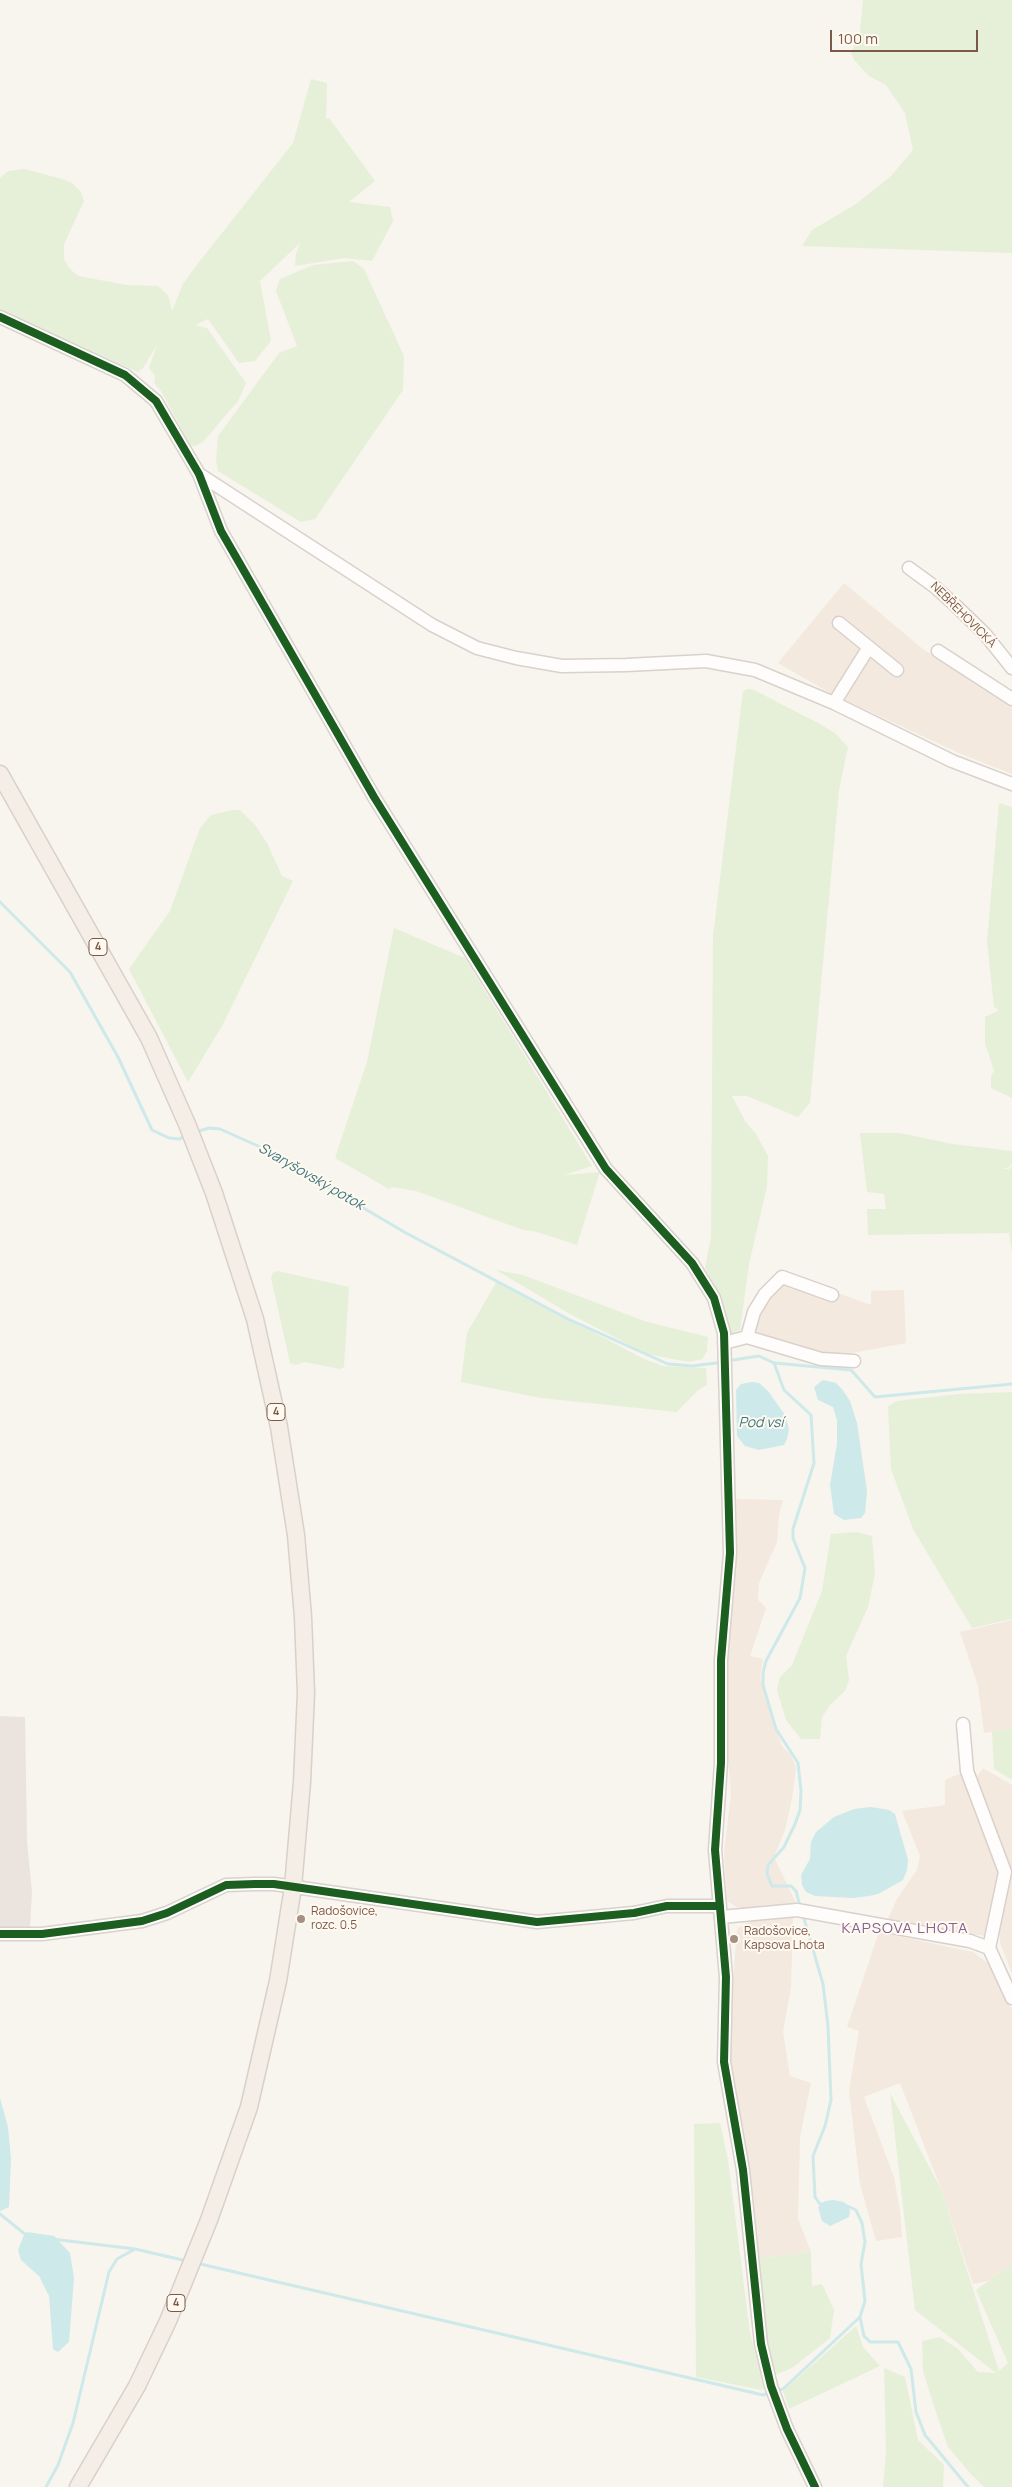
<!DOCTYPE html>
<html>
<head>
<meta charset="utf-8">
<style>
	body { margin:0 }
	#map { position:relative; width:1012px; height:2487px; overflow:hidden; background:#f8f4ee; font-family:Manrope,sans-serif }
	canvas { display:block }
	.scale { position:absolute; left:830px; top:30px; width:148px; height:22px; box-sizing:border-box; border:2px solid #7a594a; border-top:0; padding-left:6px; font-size:15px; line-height:18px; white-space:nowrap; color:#7a594a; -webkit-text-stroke:4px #fff9f0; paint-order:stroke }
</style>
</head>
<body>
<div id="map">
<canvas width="1012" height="2487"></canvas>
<div class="scale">100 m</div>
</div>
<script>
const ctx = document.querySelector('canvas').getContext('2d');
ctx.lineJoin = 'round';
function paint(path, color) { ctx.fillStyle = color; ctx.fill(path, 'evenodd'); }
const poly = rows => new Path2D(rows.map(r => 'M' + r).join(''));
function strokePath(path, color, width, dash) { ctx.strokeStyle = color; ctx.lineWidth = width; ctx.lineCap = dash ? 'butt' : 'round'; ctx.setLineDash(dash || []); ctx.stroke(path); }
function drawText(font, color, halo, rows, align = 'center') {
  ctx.font = font + ' Manrope,sans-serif'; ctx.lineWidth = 4; ctx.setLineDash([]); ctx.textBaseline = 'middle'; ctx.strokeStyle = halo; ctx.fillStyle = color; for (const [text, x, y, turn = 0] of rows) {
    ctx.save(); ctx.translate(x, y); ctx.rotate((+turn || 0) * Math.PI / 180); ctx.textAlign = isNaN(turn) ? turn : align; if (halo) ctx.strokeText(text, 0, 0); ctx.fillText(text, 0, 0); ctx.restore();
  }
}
const residential = poly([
	[844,583,924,650,974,677,1012,708,1012,774,961,754,830,693,778,663],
	[777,1271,871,1305,871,1291,904,1290,906,1343,836,1356,790,1342,743,1333,752,1307],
	[735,1499,783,1500,779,1515,777,1542,759,1583,758,1600,766,1608,750,1656,763,1659,760,1678,772,1718,782,1746,791,1755,796,1768,792,1799,785,1830,774,1857,797,1905,740,1909,727,1901,724,1853,731,1794,723,1681],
	[1012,1620,1012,1729,984,1733,978,1686,960,1632],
	[983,1768,1012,1785,1012,1974,1000,1943,999,1919,1008,1874,974,1781],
	[961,1773,1001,1873,987,1936,886,1923,897,1899,917,1870,920,1856,902,1811,945,1805,945,1780],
	[757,1917,793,1918,791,1988,783,2032,790,2076,811,2083,800,2137,798,2219,811,2252,758,2258,730,2058,729,2033,737,1929],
	[879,1932,973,1952,993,1967,1012,2010,1012,2264,988,2281,973,2284,941,2189,900,2083,864,2097,894,2177,900,2210,902,2237,876,2241,860,2184,849,2091,859,2031,847,2027]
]);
const industrial = poly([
	[0,1716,25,1717,27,1841,32,1892,30,1928,0,1927]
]);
const green = poly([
	[863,0,1012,0,1012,253,802,246,812,230,856,204,890,177,913,150,905,113,886,85,869,76,854,60,851,53,860,32],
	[311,79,327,83,326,119,329,118,375,181,349,202,390,207,393,221,372,261,345,258,295,266,296,254,300,243,260,281,271,341,255,361,239,363,208,319,195,325,207,328,246,383,238,401,203,442,195,446,191,446,161,391,154,383,155,376,149,368,157,345,143,368,138,372,29,324,0,309,0,178,8,171,24,169,62,179,72,183,81,192,84,201,64,244,64,259,69,268,78,276,127,285,158,286,168,295,172,311,183,284,196,266,293,143],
	[353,261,364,269,404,356,403,390,315,519,301,522,218,471,216,461,218,436,279,353,297,346,276,291,280,279,313,265],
	[748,689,754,690,818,723,835,733,848,747,839,790,810,1103,798,1117,747,1096,732,1096,745,1121,756,1134,768,1156,767,1186,749,1264,740,1330,730,1334,718,1292,705,1268,711,1237,713,936,743,691],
	[999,803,1012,807,1012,1098,991,1088,991,1076,994,1071,985,1043,985,1017,999,1010,994,1007,987,941],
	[233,810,240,810,255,825,267,843,282,876,293,881,222,1026,188,1082,129,969,170,911,200,828,211,815],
	[394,928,465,958,592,1166,564,1175,600,1172,577,1245,534,1231,523,1230,416,1191,392,1187,389,1189,335,1158,367,1062],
	[860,1133,900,1133,952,1144,1012,1151,1012,1163,1008,1168,1002,1169,1009,1169,1012,1165,1012,1253,1009,1233,868,1235,867,1209,886,1209,884,1194,867,1192],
	[496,1270,523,1275,647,1322,708,1337,707,1351,702,1359,689,1362,647,1354,570,1314],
	[277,1271,349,1287,344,1367,340,1369,305,1362,295,1365,290,1363,271,1278,273,1273],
	[497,1281,644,1359,663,1366,706,1368,707,1385,698,1390,677,1412,541,1398,461,1382,467,1333],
	[1012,1392,1012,1619,972,1628,913,1529,891,1469,888,1406,897,1401,914,1399,960,1394],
	[857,1532,872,1536,875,1574,868,1607,846,1656,849,1680,845,1691,830,1705,822,1717,820,1739,801,1739,786,1720,777,1690,780,1677,792,1665,822,1591,831,1534],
	[1012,1729,1012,1780,994,1769,992,1732],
	[890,2093,941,2189,999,2371,1008,2363,976,2290,1012,2264,1012,2487,984,2487,970,2473,948,2447,933,2403,923,2371,922,2341,940,2337,958,2349,978,2372,996,2373,915,2310],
	[720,2123,728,2160,750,2333,764,2388,762,2390,696,2377,694,2124],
	[811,2252,812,2286,822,2284,834,2310,830,2338,792,2368,775,2375,763,2317,758,2258],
	[856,2326,863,2347,880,2366,789,2409,783,2391],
	[884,2368,905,2377,918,2440,944,2465,943,2487,883,2487,886,2453]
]);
const water = poly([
	[823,1380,836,1383,842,1389,850,1401,857,1423,867,1491,865,1513,861,1518,844,1520,834,1514,830,1485,837,1444,837,1420,833,1407,818,1400,814,1387],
	[752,1382,759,1383,768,1391,785,1415,789,1429,787,1439,784,1445,759,1450,745,1446,737,1436,736,1390,741,1384],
	[871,1807,889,1810,895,1814,908,1860,907,1870,903,1880,878,1894,869,1896,853,1898,815,1896,806,1892,802,1885,801,1875,810,1859,811,1842,816,1832,834,1817,854,1809],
	[0,2098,8,2127,11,2159,9,2207,0,2211],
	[833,2200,844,2202,850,2210,849,2217,830,2226,822,2221,818,2207,825,2201],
	[27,2232,54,2236,70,2253,74,2278,69,2342,58,2352,53,2349,49,2296,39,2276,21,2260,18,2250,24,2235]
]);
const stream = poly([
	[0,902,70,972,118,1057,152,1130,169,1138,179,1139,186,1136],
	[196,1132,209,1128,220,1129,258,1146,406,1233,568,1319,668,1364,692,1366,716,1363],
	[733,1360,759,1356,774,1363,784,1390,811,1415,814,1463,793,1529,793,1538,805,1568,800,1598,766,1661,763,1673,763,1685,776,1729,798,1763,801,1791,800,1810,795,1824,784,1847,768,1865,767,1874,772,1886,791,1886,796,1891,800,1906],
	[774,1363,851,1370,875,1397,1012,1384],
	[803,1915,823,1984,828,2026,831,2100,825,2126,813,2156,815,2197,820,2204,824,2204],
	[845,2205,856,2210,862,2223,865,2242,861,2264,865,2301,860,2317,864,2336,870,2342,898,2342,911,2369,916,2412,925,2435,968,2487],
	[0,2214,26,2235],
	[52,2239,135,2249],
	[196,2263,763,2395,769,2393],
	[775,2391,783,2389,860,2317],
	[46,2487,58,2465,73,2423,109,2272,117,2259,135,2249,187,2261]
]);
const minor = poly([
	[0,317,125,375,156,401,199,474,221,531,374,797,606,1169,692,1263,714,1298,724,1333,730,1553,721,1660,721,1763,715,1850,726,1977,724,2062,743,2170,761,2344,771,2386,787,2429,815,2487],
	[199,474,432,625,477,648,516,658,562,666,626,665,706,661,755,670,834,703,952,761,1012,784],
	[909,568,935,587,955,605,985,634,1012,668],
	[839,623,897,670],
	[938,651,1012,699],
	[834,703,869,647],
	[747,1337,754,1312,765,1294,782,1277,832,1295],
	[724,1343,747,1337,821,1359,854,1361],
	[963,1724,967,1771,1005,1872,989,1948],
	[721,1917,797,1910,970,1941,989,1948,1012,1998],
	[0,1934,42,1934,142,1921,167,1913,226,1885,255,1884,274,1884,537,1922,634,1913,667,1906,720,1906]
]);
const major = poly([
	[0,774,149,1038,187,1124,214,1193,255,1319,279,1427,296,1535,303,1617,306,1693,302,1782,293,1887,278,1981,249,2107,209,2220,168,2321,137,2386,78,2487]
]);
const cycleway = poly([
	[0,317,125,375,156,401,199,474,221,531,374,797,606,1169,692,1263,714,1298,724,1333,730,1553,721,1660,721,1763,715,1850,726,1977,724,2062,743,2170,761,2344,771,2386,787,2429,815,2487],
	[0,1934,42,1934,142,1921,167,1913,226,1885,255,1884,274,1884,537,1922,634,1913,667,1906,720,1906]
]);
const markers = [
	[301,1919,5,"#a68f83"],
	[734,1939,5,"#a68f83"]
];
const shields = [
	[98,947,18],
	[276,1412,18],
	[176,2303,18]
];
const shieldNames = [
	["4",98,947],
	["4",276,1412],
	["4",176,2303]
];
const streetNames = [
	["NEBŘEHOVICKÁ",963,615,45]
];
const poiNames = [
	["Radošovice,",311,1912],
	["rozc. 0.5",311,1926],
	["Radošovice,",744,1932],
	["Kapsova Lhota",744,1946]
];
const waterNames = [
	["Svaryšovský potok",311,1177,30],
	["Pod vsí",761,1423]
];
const quarterNames = [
	["KAPSOVA LHOTA",905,1929]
];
paint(residential, '#f4e9de');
paint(industrial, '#ebe4de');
paint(green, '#e6f0d8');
paint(water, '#cee9ea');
strokePath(stream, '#cee9ea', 3);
strokePath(minor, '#d8d1cc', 15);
strokePath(major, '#dad0ca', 19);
strokePath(minor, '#fefdfc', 12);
strokePath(major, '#f4eee6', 16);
strokePath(cycleway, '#1b5e20', 8);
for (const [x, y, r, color] of markers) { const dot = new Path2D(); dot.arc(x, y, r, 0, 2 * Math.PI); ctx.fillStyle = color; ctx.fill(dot); strokePath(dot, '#fff9f0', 2); }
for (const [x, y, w] of shields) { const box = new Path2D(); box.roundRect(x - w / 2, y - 8.5, w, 17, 4); ctx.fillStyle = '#fff9f0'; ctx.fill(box); strokePath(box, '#7a594a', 1); }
drawText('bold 11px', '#7a594a', null, shieldNames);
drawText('12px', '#7a594a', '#fff9f0', streetNames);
drawText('12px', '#7a594a', '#fff9f0', poiNames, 'left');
drawText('italic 14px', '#3c777f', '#fff9f0', waterNames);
ctx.letterSpacing = '1px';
drawText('15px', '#826396', '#fff9f0', quarterNames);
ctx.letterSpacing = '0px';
</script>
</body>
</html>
